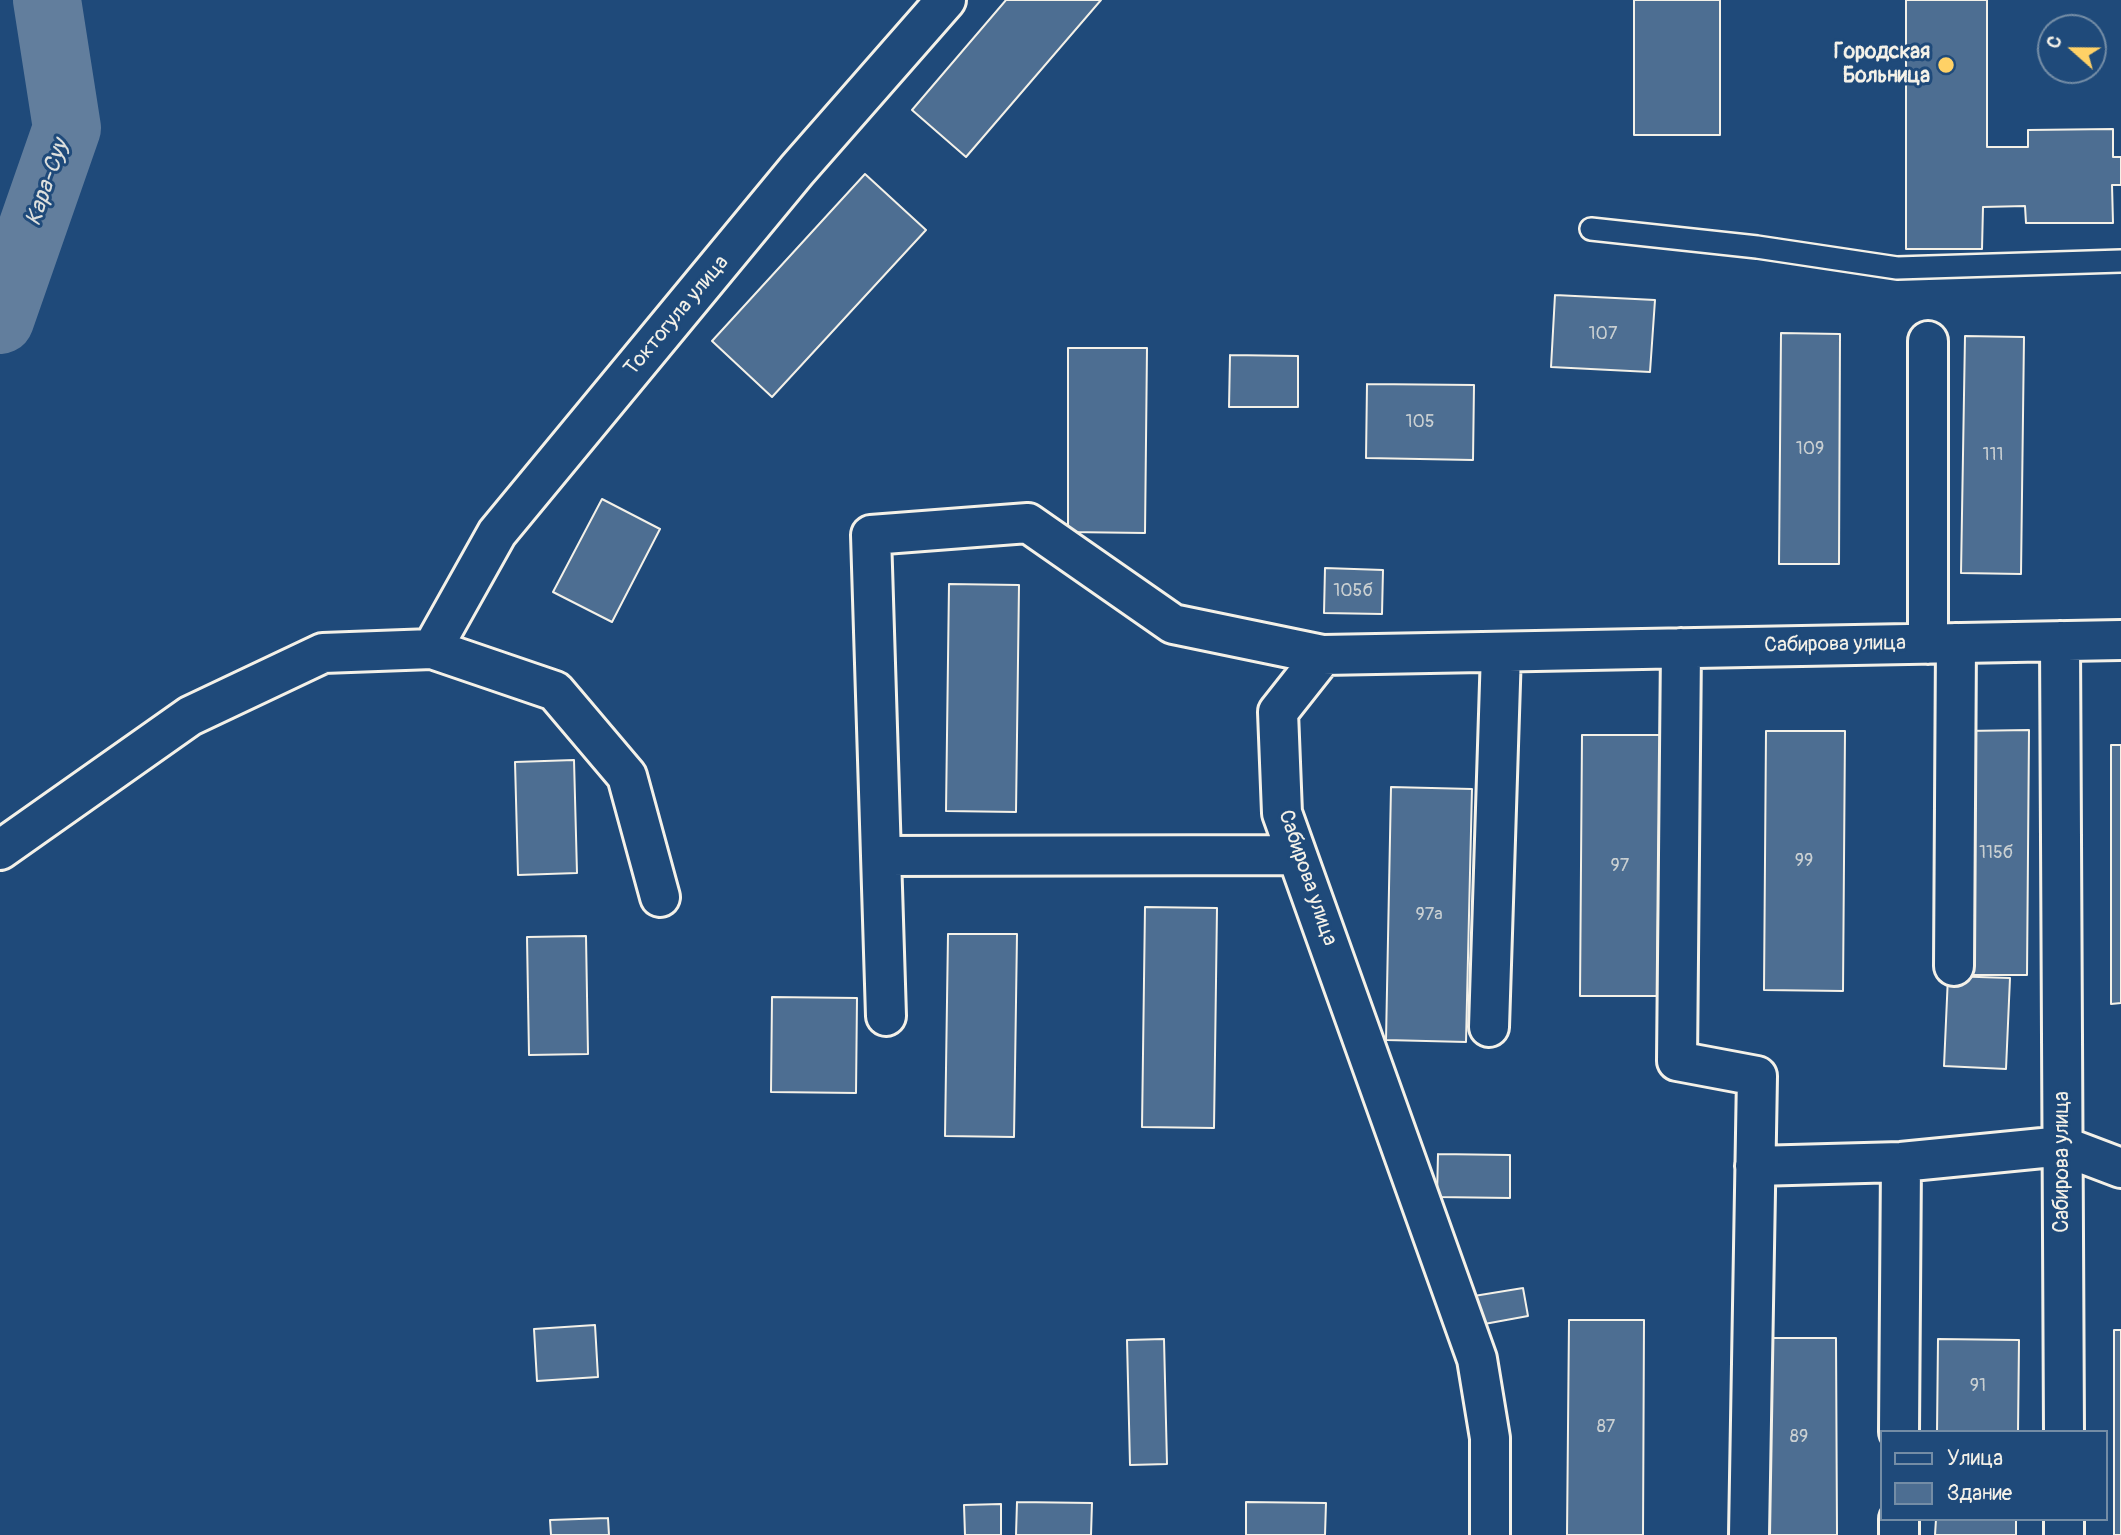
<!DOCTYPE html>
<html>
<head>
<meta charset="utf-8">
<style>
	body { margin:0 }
	#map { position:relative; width:2121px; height:1535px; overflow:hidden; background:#1f4a7a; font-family:Pangolin,sans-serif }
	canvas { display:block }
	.legend { position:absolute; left:1880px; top:1430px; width:228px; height:91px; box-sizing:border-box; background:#1f4a7a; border:2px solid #748da6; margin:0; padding:9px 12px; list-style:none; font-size:21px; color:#f4f1e8 }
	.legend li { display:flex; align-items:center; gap:14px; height:35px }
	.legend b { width:35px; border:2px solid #748da6 }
	.north { position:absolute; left:2037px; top:14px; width:70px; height:70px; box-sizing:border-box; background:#1f4a7a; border:2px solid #748da6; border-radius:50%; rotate:291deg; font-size:19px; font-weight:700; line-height:28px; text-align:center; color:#f4f1e8 }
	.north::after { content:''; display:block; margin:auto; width:24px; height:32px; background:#ffd166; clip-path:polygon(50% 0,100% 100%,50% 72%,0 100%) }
</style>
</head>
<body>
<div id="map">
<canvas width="2121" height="1535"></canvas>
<ul class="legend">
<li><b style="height:9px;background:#1f4a7a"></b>Улица</li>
<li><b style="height:19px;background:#4d6e92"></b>Здание</li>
</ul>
<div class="north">С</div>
</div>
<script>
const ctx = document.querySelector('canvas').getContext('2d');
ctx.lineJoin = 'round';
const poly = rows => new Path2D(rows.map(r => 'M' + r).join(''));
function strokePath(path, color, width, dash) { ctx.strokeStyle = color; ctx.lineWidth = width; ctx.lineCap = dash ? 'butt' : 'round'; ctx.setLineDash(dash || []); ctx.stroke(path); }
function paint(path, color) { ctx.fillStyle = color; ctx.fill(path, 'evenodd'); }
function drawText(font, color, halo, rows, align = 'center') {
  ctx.font = font + ' Pangolin,sans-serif'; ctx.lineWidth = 6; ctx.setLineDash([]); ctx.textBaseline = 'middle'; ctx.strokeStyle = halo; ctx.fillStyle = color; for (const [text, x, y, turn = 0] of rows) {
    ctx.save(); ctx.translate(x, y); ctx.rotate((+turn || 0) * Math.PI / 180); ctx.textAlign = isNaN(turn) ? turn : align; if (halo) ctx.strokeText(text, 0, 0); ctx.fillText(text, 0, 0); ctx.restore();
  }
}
const river = poly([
	[0,320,67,128,47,0]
]);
const building = poly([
	[1006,0,1101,0,966,157,912,110,1006,0],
	[1634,0,1720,0,1720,135,1634,135,1634,0],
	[1906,0,1987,0,1987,147,2028,147,2028,130,2113,129,2113,157,2121,157,2121,185,2112,185,2113,223,2026,223,2025,206,1983,207,1982,249,1906,249,1906,0],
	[865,174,926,230,772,397,712,341,865,174],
	[1555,295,1655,300,1650,372,1551,367,1555,295],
	[1781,333,1840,334,1839,564,1779,564,1781,333],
	[1965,336,2024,337,2021,574,1961,573,1965,336],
	[1068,348,1147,348,1145,533,1068,532,1068,348],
	[1230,355,1298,356,1298,407,1229,407,1230,355],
	[1367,384,1474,385,1473,460,1366,458,1367,384],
	[602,499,660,529,612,622,553,592,602,499],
	[1325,568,1383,570,1382,614,1324,613,1325,568],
	[949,584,1019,585,1016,812,946,811,949,584],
	[2029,730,2027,975,1963,975,1965,731,2029,730],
	[1766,731,1845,731,1843,991,1764,990,1766,731],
	[1582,735,1660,735,1657,996,1580,996,1582,735],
	[2111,745,2121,745,2121,1003,2111,1004,2111,745],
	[574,760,577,873,518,875,515,762,574,760],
	[1391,787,1472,789,1466,1042,1386,1040,1391,787],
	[1145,907,1217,908,1214,1128,1142,1127,1145,907],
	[948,934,1017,934,1014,1137,945,1136,948,934],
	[586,936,588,1054,529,1055,527,937,586,936],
	[1948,976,2010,978,2006,1069,1944,1066,1948,976],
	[772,997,857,998,856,1093,771,1092,772,997],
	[1438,1154,1510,1155,1510,1198,1437,1197,1438,1154],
	[1523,1288,1528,1316,1479,1325,1474,1296,1523,1288],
	[1569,1320,1644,1320,1643,1535,1567,1535,1569,1320],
	[595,1325,598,1377,537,1381,534,1329,595,1325],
	[2114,1330,2121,1330,2121,1535,2114,1535,2114,1330],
	[1761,1338,1836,1338,1837,1535,1762,1535,1761,1338],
	[1164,1339,1167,1464,1130,1465,1127,1340,1164,1339],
	[1938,1339,2019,1340,2018,1432,1937,1432,1938,1339],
	[1017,1502,1092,1503,1091,1535,1016,1535,1017,1502],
	[1246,1502,1326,1503,1325,1535,1246,1535,1246,1502],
	[1001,1504,1001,1535,965,1535,964,1505,1001,1504],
	[608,1518,609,1535,551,1535,550,1520,608,1518],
	[1936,1519,2016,1519,2016,1535,1935,1535,1936,1519]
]);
const service = poly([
	[1591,229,1757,247,1897,268,2121,261]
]);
const minor = poly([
	[1928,341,1928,644],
	[2060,641,2064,1432],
	[1681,648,1677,1061,1757,1076,1749,1535],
	[432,649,497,533,797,170,946,0],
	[0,850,190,716,323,653,432,649,555,691,627,776,660,897],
	[881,856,1297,855],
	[1954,966,1956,643],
	[886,1016,871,535,1028,523,1173,624,1323,655],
	[1489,1027,1501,652],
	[1755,1166,1901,1162,2063,1146,2121,1168],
	[1899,1432,1901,1162],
	[2064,1519,2064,1535],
	[1490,1535,1490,1438,1477,1359,1282,813,1278,712,1323,655,2121,640],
	[1899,1535,1899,1519]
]);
const markers = [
	[1946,65,9,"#ffd166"]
];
const numberNames = [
	["107",1603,334],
	["105",1420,422],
	["109",1810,449],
	["111",1993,455],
	["105б",1353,591],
	["115б",1996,853],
	["99",1804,861],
	["97",1620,866],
	["97а",1429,915],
	["91",1978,1386],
	["87",1606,1427],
	["89",1799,1437]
];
const poiNames = [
	["Городская",1930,53],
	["Больница",1930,77]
];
const streetNames = [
	["Токтогула улица",677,316,-50],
	["Сабирова улица",1835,645,-1],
	["Сабирова улица",1307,878,71],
	["Сабирова улица",2063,1162,-90]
];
const waterNames = [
	["Кара-Суу",48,183,-71]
];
strokePath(river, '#627e9d', 68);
paint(building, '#4d6e92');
strokePath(building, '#f4f1e8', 2);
strokePath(service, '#f4f1e8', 26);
strokePath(minor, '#f4f1e8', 44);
strokePath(service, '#1f4a7a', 21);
strokePath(minor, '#1f4a7a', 38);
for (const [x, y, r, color] of markers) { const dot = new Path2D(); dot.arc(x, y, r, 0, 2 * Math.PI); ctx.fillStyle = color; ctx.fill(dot); strokePath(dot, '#1f4a7a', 2.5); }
drawText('18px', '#cad0d2', null, numberNames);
drawText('bold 21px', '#f4f1e8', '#1f4a7a', poiNames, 'right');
drawText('21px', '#f4f1e8', '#1f4a7a', streetNames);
drawText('italic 23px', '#dee0dd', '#1f4a7a', waterNames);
</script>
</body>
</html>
